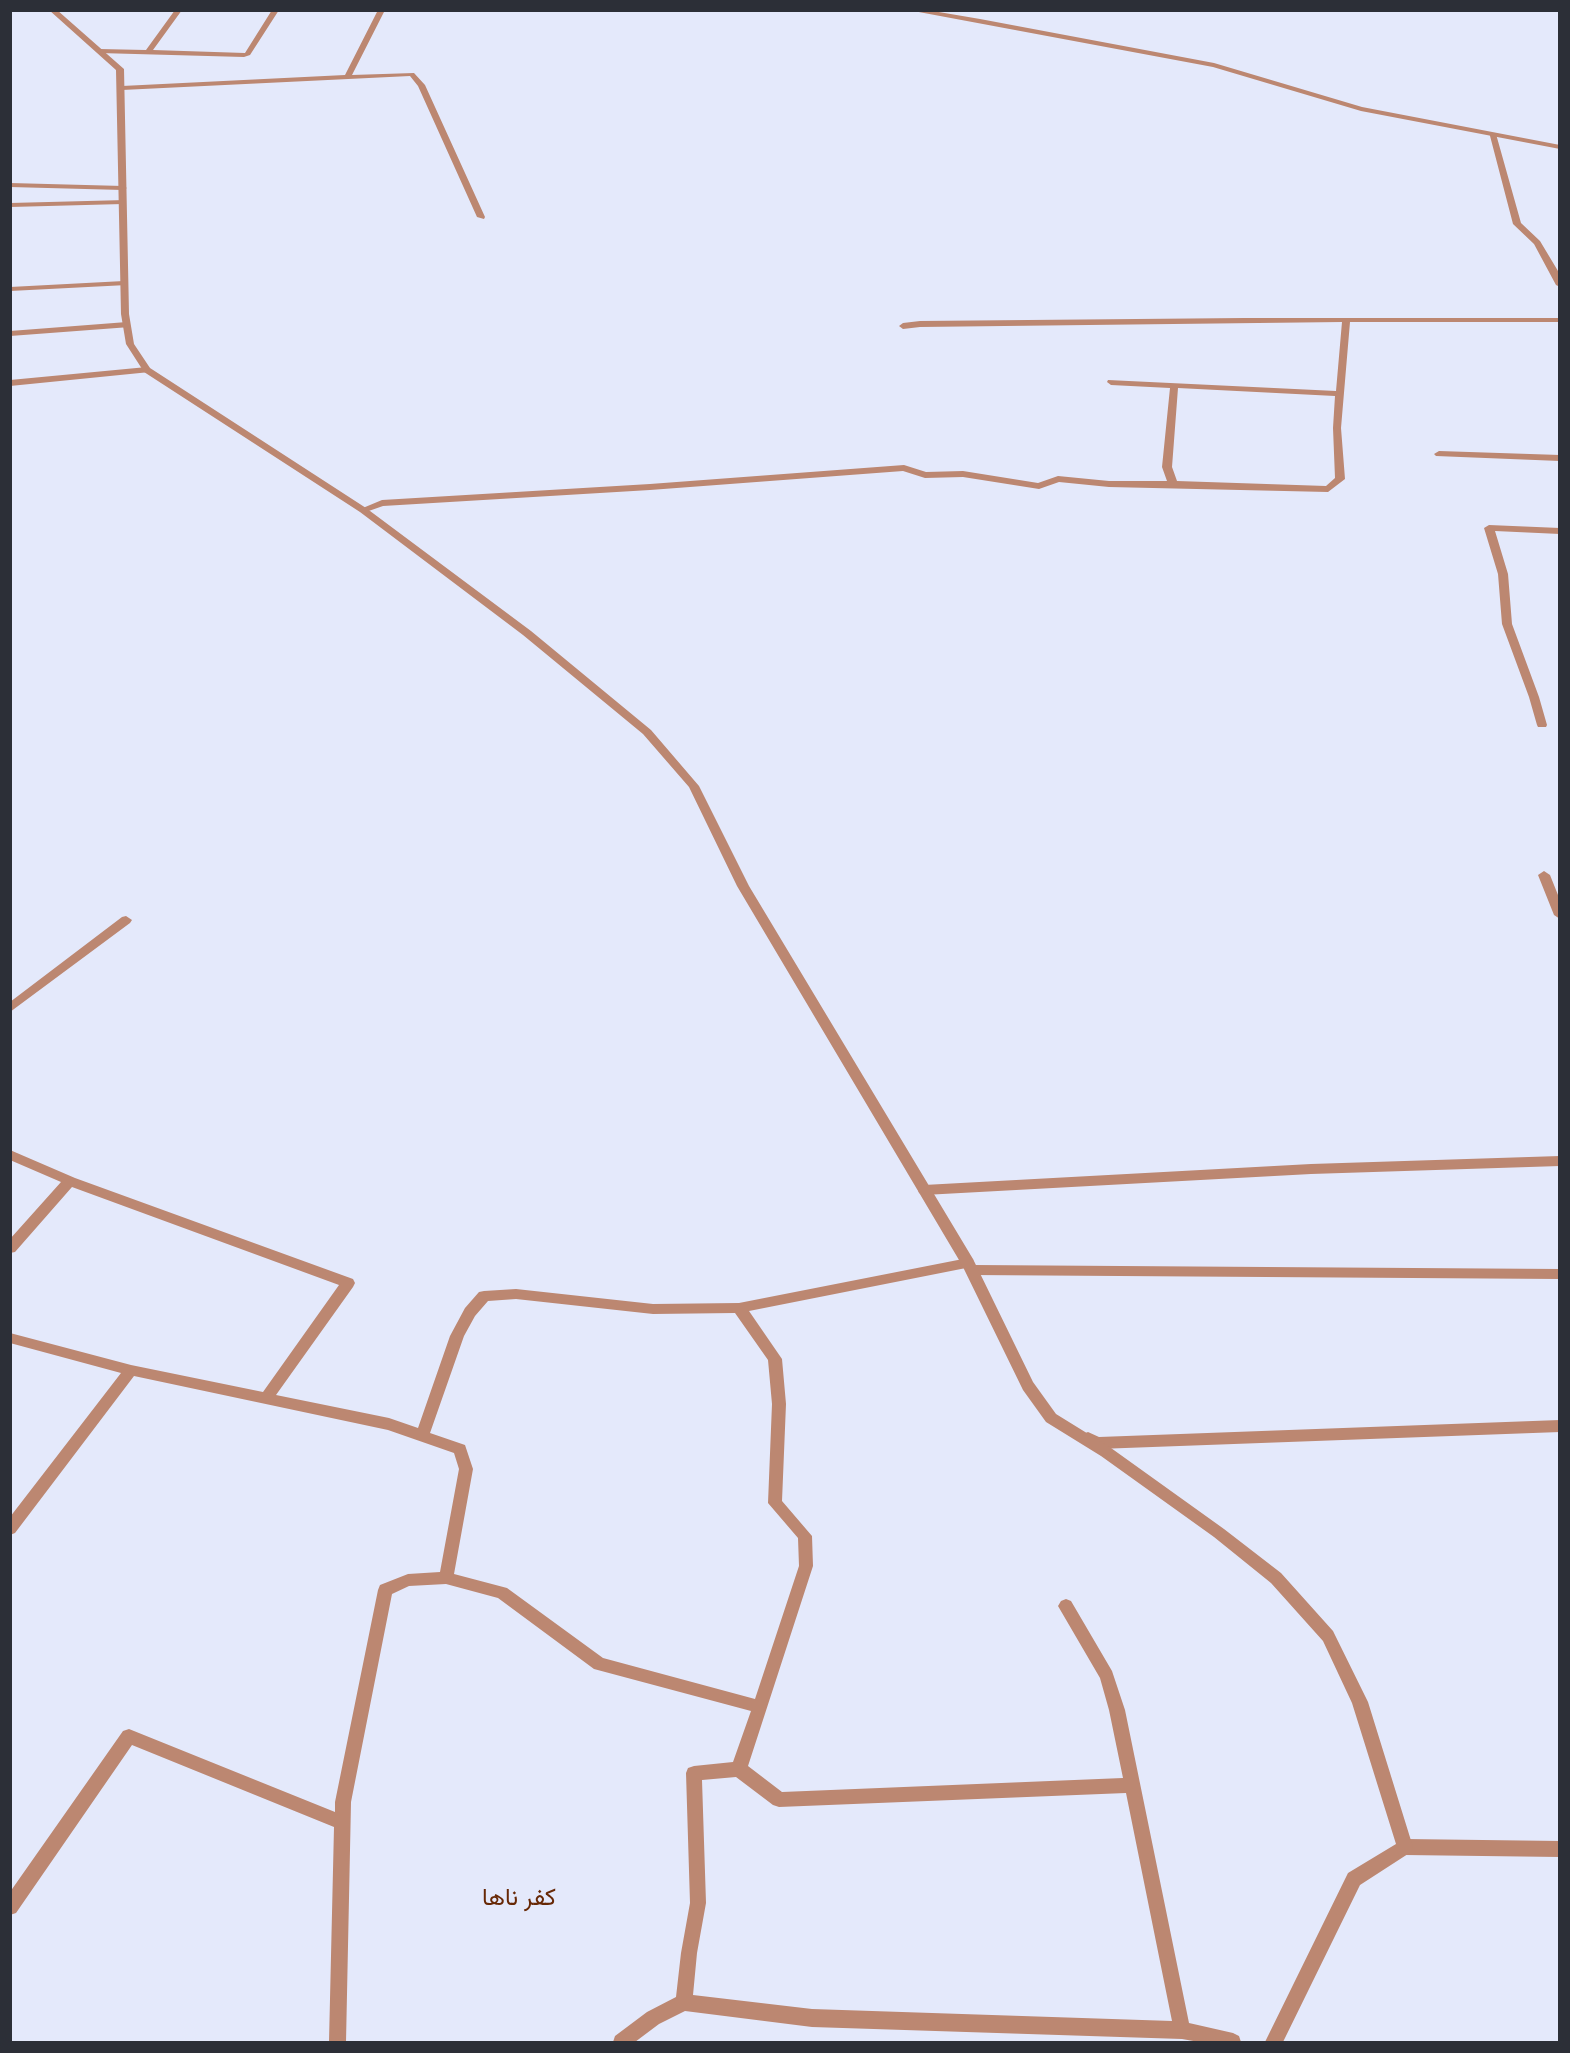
<!DOCTYPE html>
<html>
<head>
<meta charset="utf-8">
<style>
	body { margin:0 }
	#map { position:relative; width:1570px; height:2053px; overflow:hidden; background:#e4e9fb; font-family:"Times New Roman",serif }
	canvas { display:block }
	.frame { position:absolute; inset:0; border:12px solid #2c2f37; pointer-events:none }
</style>
</head>
<body>
<div id="map">
<canvas width="1570" height="2053"></canvas>
<div class="frame"></div>
</div>
<script>
const ctx = document.querySelector('canvas').getContext('2d');
ctx.lineJoin = 'round';
const poly = rows => new Path2D(rows.map(r => 'M' + r).join(''));
function paint(path, color) { ctx.fillStyle = color; ctx.fill(path, 'evenodd'); }
function drawText(font, color, halo, rows, align = 'center') {
  ctx.font = font + ' "Times New Roman",Vazirmatn,serif'; ctx.lineWidth = 4.5; ctx.setLineDash([]); ctx.textBaseline = 'middle'; ctx.strokeStyle = halo; ctx.fillStyle = color; for (const [text, x, y, turn = 0] of rows) {
    ctx.save(); ctx.translate(x, y); ctx.rotate((+turn || 0) * Math.PI / 180); ctx.textAlign = isNaN(turn) ? turn : align; if (halo) ctx.strokeText(text, 0, 0); ctx.fillText(text, 0, 0); ctx.restore();
  }
}
const minor = poly([
	[175,10,182,10,153,50,245,53,272,10,279,10,250,55,244,57,99,53,96,51,99,49,146,50,175,10],
	[378,10,385,10,352,75,414,73,425,85,485,217,484,219,477,217,418,86,410,76,122,90,118,88,122,86,345,75,378,10],
	[1489,132,1496,134,1521,223,1540,241,1558,271,1560,287,1556,285,1534,244,1513,224,1489,132],
	[10,183,123,186,127,188,123,190,10,187,10,183],
	[126,200,126,204,123,204,10,207,10,203,126,200],
	[124,281,128,283,127,285,10,291,10,287,124,281],
	[1244,318,1560,318,1560,322,1350,322,1341,428,1345,479,1328,492,1109,487,1059,482,1039,489,963,477,925,478,903,471,650,490,383,506,363,513,358,510,382,500,650,484,904,465,926,472,963,471,1038,483,1058,476,1109,481,1167,481,1162,467,1170,388,1111,385,1107,382,1108,380,1336,391,1342,322,920,327,903,329,899,326,903,323,920,321,1244,318],
	[1178,388,1335,396,1333,428,1335,478,1326,486,1177,481,1172,467,1178,388],
	[127,322,130,323,130,327,10,336,10,331,127,322],
	[147,367,150,368,150,372,10,386,10,380,147,367],
	[1439,451,1560,455,1560,461,1436,456,1434,454,1439,451],
	[1489,525,1560,528,1560,534,1495,531,1508,574,1512,624,1539,697,1547,725,1546,727,1538,727,1537,725,1529,697,1502,624,1498,574,1484,528,1489,525],
	[1544,871,1550,875,1560,900,1560,919,1554,915,1538,875,1544,871],
	[126,916,132,920,130,923,10,1012,10,1002,122,917,126,916],
	[10,1150,75,1178,353,1279,355,1283,353,1287,276,1395,389,1418,418,1428,450,1336,465,1308,479,1292,484,1291,516,1289,653,1304,739,1303,968,1258,973,1259,974,1265,1560,1269,1560,1279,972,1275,967,1274,966,1268,749,1311,782,1359,786,1404,782,1501,812,1536,813,1566,748,1766,782,1792,1123,1778,1109,1710,1100,1678,1058,1606,1061,1601,1066,1599,1071,1601,1112,1671,1125,1710,1189,2023,1233,2033,1239,2036,1241,2042,1199,2042,1182,2039,812,2027,685,2011,659,2024,635,2042,613,2042,615,2036,647,2012,676,1997,681,1953,690,1903,686,1773,688,1768,694,1766,733,1762,751,1711,594,1669,498,1598,446,1584,409,1586,392,1594,351,1802,346,2042,329,2042,334,1827,132,1745,16,1913,10,1915,10,1892,123,1731,129,1729,335,1812,335,1802,378,1590,380,1585,408,1574,440,1572,459,1469,454,1453,388,1430,134,1376,15,1533,10,1535,10,1517,121,1373,10,1343,10,1333,131,1365,263,1392,339,1285,72,1187,15,1252,10,1253,10,1239,61,1182,10,1160,10,1150],
	[516,1299,653,1314,735,1313,768,1360,772,1404,768,1503,798,1538,799,1566,755,1699,603,1658,507,1588,454,1574,473,1469,465,1445,430,1433,464,1336,475,1316,488,1301,516,1299],
	[736,1777,773,1805,779,1807,1126,1793,1172,2021,812,2009,693,1995,697,1953,706,1903,702,1780,736,1777],
	[1560,1156,1560,1166,1311,1174,924,1195,919,1193,918,1190,919,1187,924,1185,1311,1164,1560,1156],
	[1560,1420,1560,1432,1098,1449,1083,1442,1081,1438,1083,1434,1088,1432,1099,1437,1560,1420],
	[1405,1839,1560,1841,1560,1857,1405,1855,1399,1852,1397,1847,1399,1842,1405,1839]
]);
const tertiary = poly([
	[49,10,57,10,124,69,129,314,134,344,150,368,366,508,531,631,651,730,699,786,749,886,973,1259,1033,1382,1056,1414,1111,1448,1224,1529,1281,1573,1333,1631,1368,1702,1413,1847,1411,1852,1360,1885,1283,2042,1265,2042,1348,1873,1396,1844,1352,1703,1323,1641,1271,1583,1214,1537,1101,1456,1046,1422,1023,1390,962,1265,737,886,689,787,643,734,523,635,360,512,144,372,126,344,121,314,116,70,49,10],
	[908,10,927,10,980,19,1214,63,1362,107,1560,145,1560,149,1361,111,1213,67,908,10]
]);
const nearQuarternames = [
	["كفر ناها",519,1899]
];
paint(minor, '#bc8771');
paint(tertiary, '#bc8771');
drawText('24px', '#672806', '#e4e9fb', nearQuarternames);
</script>
</body>
</html>
